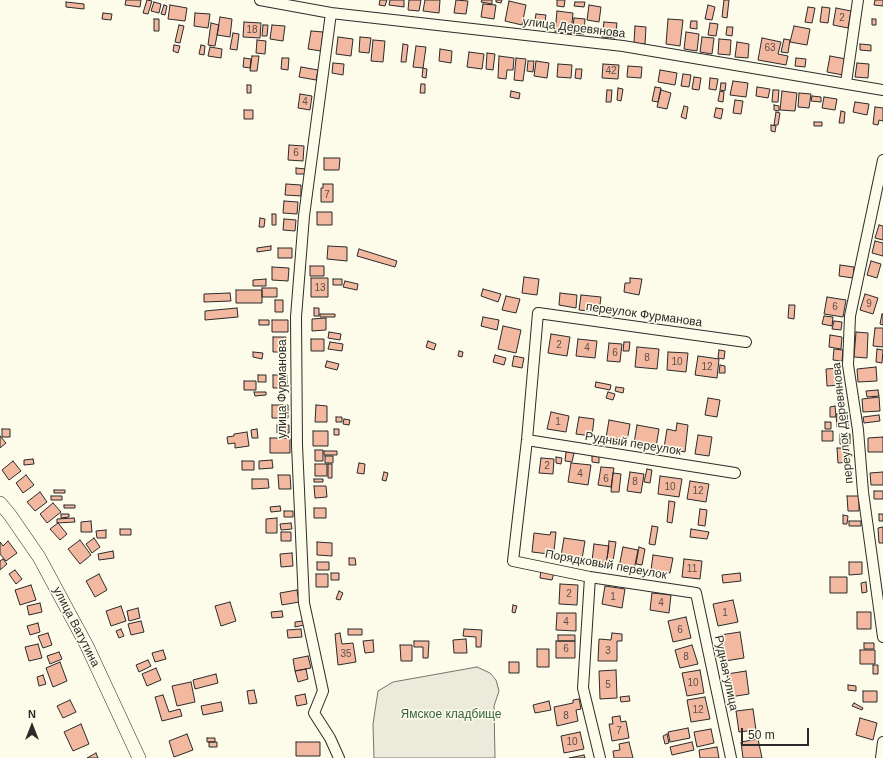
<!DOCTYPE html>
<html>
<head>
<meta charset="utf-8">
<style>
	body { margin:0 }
	#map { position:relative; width:883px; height:758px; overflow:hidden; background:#fdfbea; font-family:Arial,sans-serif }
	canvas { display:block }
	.north { position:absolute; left:12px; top:706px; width:40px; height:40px; -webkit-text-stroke:3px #fdfbea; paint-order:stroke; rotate:0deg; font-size:11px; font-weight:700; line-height:16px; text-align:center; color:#2b2b2b }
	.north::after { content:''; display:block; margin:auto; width:14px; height:18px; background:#2b2b2b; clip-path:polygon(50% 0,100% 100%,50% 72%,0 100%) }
	.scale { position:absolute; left:741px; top:728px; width:68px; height:18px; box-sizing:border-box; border:2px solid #2b2b2b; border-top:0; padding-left:5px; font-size:12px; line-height:14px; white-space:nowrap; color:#2b2b2b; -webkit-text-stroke:3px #fdfbea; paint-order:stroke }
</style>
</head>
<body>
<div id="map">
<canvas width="883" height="758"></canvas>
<div class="north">N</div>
<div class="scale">50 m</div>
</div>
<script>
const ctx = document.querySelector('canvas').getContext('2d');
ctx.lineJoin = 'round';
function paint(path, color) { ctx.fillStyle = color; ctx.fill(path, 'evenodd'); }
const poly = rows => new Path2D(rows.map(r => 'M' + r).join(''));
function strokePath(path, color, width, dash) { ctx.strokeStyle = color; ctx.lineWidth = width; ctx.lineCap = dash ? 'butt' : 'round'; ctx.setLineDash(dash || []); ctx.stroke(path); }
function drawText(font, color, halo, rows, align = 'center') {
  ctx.font = font + ' Arial,sans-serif'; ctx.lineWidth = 3; ctx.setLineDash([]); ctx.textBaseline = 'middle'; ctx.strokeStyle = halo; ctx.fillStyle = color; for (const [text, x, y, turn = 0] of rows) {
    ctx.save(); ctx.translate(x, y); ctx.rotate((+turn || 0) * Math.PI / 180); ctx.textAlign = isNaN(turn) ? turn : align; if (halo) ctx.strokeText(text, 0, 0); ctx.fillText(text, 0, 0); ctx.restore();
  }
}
const green = poly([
	[477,667,490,673,496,680,499,691,494,706,495,758,374,758,373,724,378,691,393,682,477,667]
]);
const building = poly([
	[126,0,141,0,140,7,125,5,126,0],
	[147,0,152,1,148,14,143,13,147,0],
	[380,0,387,0,385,6,379,5,380,0],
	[390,0,404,0,404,7,389,5,390,0],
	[409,0,421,0,419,11,408,10,409,0],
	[425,0,440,0,439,13,423,11,425,0],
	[456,0,468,1,466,14,454,13,456,0],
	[482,0,492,0,492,4,481,2,482,0],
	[496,0,502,0,501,3,496,2,496,0],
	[557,0,565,0,564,7,557,6,557,0],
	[724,0,729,0,727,18,722,17,724,0],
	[875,0,883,0,883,6,874,5,875,0],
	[509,1,526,5,522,25,505,21,509,1],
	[66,2,84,4,84,9,66,7,66,2],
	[154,2,161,4,159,13,151,11,154,2],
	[575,2,585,2,584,7,574,6,575,2],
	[483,4,496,5,494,19,481,17,483,4],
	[164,5,167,6,165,15,161,14,164,5],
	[170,5,187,8,185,21,168,19,170,5],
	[589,5,601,7,599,22,587,20,589,5],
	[708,5,715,7,712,20,705,19,708,5],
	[808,7,815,8,812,23,805,22,808,7],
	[822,7,830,8,828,23,820,22,822,7],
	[836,8,851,11,848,28,833,25,836,8],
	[557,11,573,13,571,34,555,32,557,11],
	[103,13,112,14,111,20,102,19,103,13],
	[195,13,210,14,208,28,194,26,195,13],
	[536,14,546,15,544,28,534,26,536,14],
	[220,17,232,19,230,37,217,35,220,17],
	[574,18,585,19,584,34,572,33,574,18],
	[154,19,159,19,159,31,154,31,154,19],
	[668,19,683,20,680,46,666,44,668,19],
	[872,19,876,19,876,25,872,25,872,19],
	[691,21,697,21,697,29,690,28,691,21],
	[244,22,261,23,260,38,243,37,244,22],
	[604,22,617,23,615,38,602,37,604,22],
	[211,23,219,25,215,46,208,45,211,23],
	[710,23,718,24,716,36,708,35,710,23],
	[179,25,184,26,180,43,175,42,179,25],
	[263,25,268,25,267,36,262,36,263,25],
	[272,25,285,26,283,41,270,39,272,25],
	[635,26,646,27,645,44,634,43,635,26],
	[794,26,810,29,807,45,790,42,794,26],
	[727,27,733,27,732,36,726,35,727,27],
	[311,31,323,32,321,51,308,49,311,31],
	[686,32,699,34,697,51,684,49,686,32],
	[233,33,239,34,237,50,230,49,233,33],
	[338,37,353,39,351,56,336,54,338,37],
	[360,37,371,38,369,53,359,52,360,37],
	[702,37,714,38,712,54,700,52,702,37],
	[762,38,781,42,778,54,788,56,786,65,758,60,762,38],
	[719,39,731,40,730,55,718,54,719,39],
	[784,39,790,40,788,53,781,52,784,39],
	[257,40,266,41,265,54,256,53,257,40],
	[373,40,385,41,383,62,371,61,373,40],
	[737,42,749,44,748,58,735,57,737,42],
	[403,44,408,45,406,62,401,62,403,44],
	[860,44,871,45,871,51,860,50,860,44],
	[174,45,180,46,178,53,173,51,174,45],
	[201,45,205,46,204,55,199,54,201,45],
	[416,46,426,47,423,68,413,67,416,46],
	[210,47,222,49,221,58,208,56,210,47],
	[440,49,452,51,451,63,439,61,440,49],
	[469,52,484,54,482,69,467,67,469,52],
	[487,53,495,54,493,70,486,69,487,53],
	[252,56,259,56,257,71,250,71,252,56],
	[499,56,514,58,513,70,507,70,506,79,498,78,499,56],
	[830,56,846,59,843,75,827,72,830,56],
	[244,58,251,59,250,68,243,67,244,58],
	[282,58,289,58,288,70,281,69,282,58],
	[516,58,526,59,523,81,514,80,516,58],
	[796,58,806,59,805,67,795,66,796,58],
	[528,61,534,61,533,72,527,71,528,61],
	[536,61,549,63,547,78,534,76,536,61],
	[333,63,344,64,343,75,332,73,333,63],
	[857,63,869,64,868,78,855,77,857,63],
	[558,64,572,65,571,78,557,77,558,64],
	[603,64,619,65,618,79,602,78,603,64],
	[628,66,642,67,641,78,627,77,628,66],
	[301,67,318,70,316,80,299,77,301,67],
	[423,68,427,69,426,78,422,77,423,68],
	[576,69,582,69,581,79,575,78,576,69],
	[660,70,677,73,675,85,658,82,660,70],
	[683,74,691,75,689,87,681,86,683,74],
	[694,77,701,78,699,90,692,89,694,77],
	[710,78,718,79,716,90,709,89,710,78],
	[733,81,748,83,746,97,730,95,733,81],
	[721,83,726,83,725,91,720,90,721,83],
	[421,84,425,84,425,93,420,93,421,84],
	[247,85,251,85,251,93,247,93,247,85],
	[655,87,661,88,658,102,652,101,655,87],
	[757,87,770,89,768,98,756,96,757,87],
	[618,88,623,89,621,101,617,100,618,88],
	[607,90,612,90,611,102,606,102,607,90],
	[661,90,671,93,667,109,657,107,661,90],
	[773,90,779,90,778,102,772,102,773,90],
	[511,91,520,93,519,99,510,97,511,91],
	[720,91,724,92,723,102,718,101,720,91],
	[782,91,797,93,795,111,780,110,782,91],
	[799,93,811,94,809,108,798,107,799,93],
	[300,94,312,96,310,110,298,108,300,94],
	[812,96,821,97,821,102,811,101,812,96],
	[824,97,837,99,835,110,822,108,824,97],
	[735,100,743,101,741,114,733,113,735,100],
	[855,102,869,104,867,115,853,112,855,102],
	[774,105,779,106,779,111,774,110,774,105],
	[684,106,688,107,686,119,681,117,684,106],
	[875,107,883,108,883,121,879,120,878,125,873,124,875,107],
	[716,108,723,109,721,119,714,117,716,108],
	[244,110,253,110,253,119,244,119,244,110],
	[841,111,845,112,844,123,839,123,841,111],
	[776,112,780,113,778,125,774,125,776,112],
	[814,122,822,122,822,126,814,126,814,122],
	[771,125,776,126,775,132,771,131,771,125],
	[289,145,304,146,303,161,288,160,289,145],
	[324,158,340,158,339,170,324,170,324,158],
	[296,168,306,169,306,174,296,174,296,168],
	[286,184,301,185,301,196,285,195,286,184],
	[323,184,333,184,333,202,321,202,321,188,323,188,323,184],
	[284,201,298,202,297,214,283,213,284,201],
	[317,212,332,212,332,225,317,225,317,212],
	[272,214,276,214,276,225,272,225,272,214],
	[260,218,265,219,264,227,259,227,260,218],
	[284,219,296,220,295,231,283,230,284,219],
	[879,225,883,226,883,240,875,238,879,225],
	[875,241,883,243,883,256,872,253,875,241],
	[271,246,271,250,257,252,257,248,271,246],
	[328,246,347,247,347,261,327,259,328,246],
	[278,248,292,248,292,258,278,258,278,248],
	[359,249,397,261,395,267,357,256,359,249],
	[871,261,881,264,877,278,867,275,871,261],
	[840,265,854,267,853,278,839,276,840,265],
	[310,266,324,266,324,276,310,276,310,266],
	[272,267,289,268,288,281,272,280,272,267],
	[524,277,539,279,537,295,522,293,524,277],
	[311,278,328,278,328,297,311,297,311,278],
	[630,278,642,279,639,295,624,292,625,283,630,283,630,278],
	[266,279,266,286,253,286,253,280,266,279],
	[333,279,342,279,342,285,333,285,333,279],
	[345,281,358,284,357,290,343,287,345,281],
	[262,288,277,288,277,297,262,297,262,288],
	[483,289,501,294,498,302,481,296,483,289],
	[236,290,262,290,262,303,236,303,236,290],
	[230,293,231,301,204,302,204,294,230,293],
	[560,293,577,295,576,308,559,305,560,293],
	[865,294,878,298,873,314,860,310,865,294],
	[581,295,601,297,599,312,579,310,581,295],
	[506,296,520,299,516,313,502,310,506,296],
	[827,297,846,300,843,317,824,314,827,297],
	[275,300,283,300,283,312,275,312,275,300],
	[789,305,795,305,794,319,788,318,789,305],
	[237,308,238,317,205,320,205,311,237,308],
	[314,308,319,308,319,316,314,316,314,308],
	[320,314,335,314,335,317,320,317,320,314],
	[882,314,883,314,883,325,880,324,882,314],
	[824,316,833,317,832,326,822,324,824,316],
	[483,317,499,320,497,330,481,326,483,317],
	[326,318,326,330,312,331,312,319,326,318],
	[259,320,269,320,269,325,259,325,259,320],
	[272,320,288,320,288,332,272,332,272,320],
	[834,321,842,322,841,330,832,329,834,321],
	[503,326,521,330,516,353,498,349,503,326],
	[875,328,883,328,883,347,873,346,875,328],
	[329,332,341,334,340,340,328,338,329,332],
	[856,332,868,333,867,358,854,357,856,332],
	[551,334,570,337,567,356,548,353,551,334],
	[830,335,842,337,841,349,829,347,830,335],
	[273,337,286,337,286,352,273,352,273,337],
	[311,339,324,339,324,351,311,351,311,339],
	[578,339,597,341,595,358,576,356,578,339],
	[428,341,436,344,434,350,426,347,428,341],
	[330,342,343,344,342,351,328,349,330,342],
	[624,342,630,342,629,351,623,351,624,342],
	[609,343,622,344,620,362,607,361,609,343],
	[637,347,659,349,657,369,635,367,637,347],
	[834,349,843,350,842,361,833,360,834,349],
	[877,349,883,350,882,363,876,362,877,349],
	[719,350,725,351,724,359,718,358,719,350],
	[459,351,463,352,462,357,458,356,459,351],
	[253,352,263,353,262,359,253,357,253,352],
	[668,352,688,353,686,372,667,370,668,352],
	[495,355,506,358,504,365,493,362,495,355],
	[514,356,524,358,522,368,512,366,514,356],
	[698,356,719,359,717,378,695,375,698,356],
	[327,361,339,364,337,370,325,367,327,361],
	[720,365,725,366,725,373,719,373,720,365],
	[876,367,877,381,858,382,857,369,876,367],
	[840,368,841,385,827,386,826,369,840,368],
	[258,375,266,375,266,382,258,382,258,375],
	[273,375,287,375,287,388,273,388,273,375],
	[244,381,256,381,256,390,244,390,244,381],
	[596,382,611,385,610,390,595,387,596,382],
	[616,387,624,388,623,393,615,391,616,387],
	[878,390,879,396,867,397,866,391,878,390],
	[254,392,266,392,266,395,255,396,254,392],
	[608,392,615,394,613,400,606,398,608,392],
	[879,397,880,411,863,412,862,399,879,397],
	[708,398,720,400,717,417,705,415,708,398],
	[272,405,288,405,288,418,272,418,272,405],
	[316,405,327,406,327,422,315,422,316,405],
	[835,406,836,417,830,417,830,407,835,406],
	[551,412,569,416,566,432,547,429,551,412],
	[847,413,848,426,837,427,836,414,847,413],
	[879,415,880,421,864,423,863,417,879,415],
	[336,417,342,417,342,422,336,422,336,417],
	[579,417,594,419,592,436,576,434,579,417],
	[344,419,350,420,349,425,343,424,344,419],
	[609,420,630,424,627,441,606,438,609,420],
	[825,422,831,422,831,429,825,429,825,422],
	[677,423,688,425,685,452,664,448,667,429,676,431,677,423],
	[277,425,289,425,289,433,277,433,277,425],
	[637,425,659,429,656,447,634,443,637,425],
	[2,429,10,429,10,437,2,437,2,429],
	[257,429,258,438,252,438,251,430,257,429],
	[334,429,339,429,339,435,334,435,334,429],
	[313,431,328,431,328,446,313,446,313,431],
	[822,431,833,431,833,441,822,441,822,431],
	[247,432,249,446,235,448,235,443,228,444,227,437,234,436,234,434,247,432],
	[840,434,850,434,850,444,840,444,840,434],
	[698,435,712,437,709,456,695,454,698,435],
	[0,436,6,443,0,448,0,436],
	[883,437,883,452,868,452,868,438,883,437],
	[270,438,290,438,290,453,270,453,270,438],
	[837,448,849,448,850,462,838,463,837,448],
	[315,450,323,450,323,461,315,461,315,450],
	[324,451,337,451,337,455,324,455,324,451],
	[566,452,574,453,572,462,565,461,566,452],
	[325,456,333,456,333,463,325,463,325,456],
	[592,456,599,456,599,463,592,462,592,456],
	[556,457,562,458,561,464,556,463,556,457],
	[541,458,554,459,553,474,539,473,541,458],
	[33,459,34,464,24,465,24,460,33,459],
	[272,460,273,468,259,469,259,461,272,460],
	[13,461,21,471,9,480,2,470,13,461],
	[242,461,254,461,254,470,242,470,242,461],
	[359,463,365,464,364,474,357,473,359,463],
	[571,463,591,465,588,485,568,482,571,463],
	[315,464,327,464,327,476,315,476,315,464],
	[328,464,332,464,332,478,328,478,328,464],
	[601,467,614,468,611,487,598,485,601,467],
	[647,469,652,470,650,483,644,482,647,469],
	[384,472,388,473,386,481,382,480,384,472],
	[630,472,644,474,641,493,627,491,630,472],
	[883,472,883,485,871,485,870,473,883,472],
	[613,473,621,474,619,492,611,492,613,473],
	[26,475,34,485,23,493,16,483,26,475],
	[278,475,290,475,291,489,279,489,278,475],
	[660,476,682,479,679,497,658,494,660,476],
	[252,479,268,479,269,488,252,489,252,479],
	[314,479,323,479,323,482,314,482,314,479],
	[690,481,709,484,706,502,687,499,690,481],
	[314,486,326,486,327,497,315,498,314,486],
	[54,490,65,490,65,493,54,493,54,490],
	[874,491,883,491,883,499,874,499,874,491],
	[40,492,47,502,35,511,27,502,40,492],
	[51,496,62,496,62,500,51,500,51,496],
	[847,496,859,496,859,511,848,511,847,496],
	[669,501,675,502,672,523,667,522,669,501],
	[53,503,61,512,47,523,40,514,53,503],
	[64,505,75,505,75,508,64,508,64,505],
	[280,506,281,511,271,512,270,507,280,506],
	[314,508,326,508,326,518,314,518,314,508],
	[700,509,707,510,705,526,698,525,700,509],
	[284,511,293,511,293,517,284,517,284,511],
	[61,514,69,514,69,517,61,518,61,514],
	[879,514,883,514,883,521,879,521,879,514],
	[843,515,848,516,847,524,843,524,843,515],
	[74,518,75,522,57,523,57,519,74,518],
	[277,518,277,533,266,533,266,519,277,518],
	[91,521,92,532,81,532,81,522,91,521],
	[849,521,861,521,861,526,849,526,849,521],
	[58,523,67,534,60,540,50,529,58,523],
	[291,523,292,529,281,530,280,524,291,523],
	[652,526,658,527,655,545,649,544,652,526],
	[883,527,883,543,879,543,878,528,883,527],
	[120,529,131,529,131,535,120,535,120,529],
	[691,529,709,532,707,539,690,537,691,529],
	[106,530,106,538,97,538,96,531,106,530],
	[281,532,291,532,291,541,281,541,281,532],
	[551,532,556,532,554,551,549,550,549,554,532,552,534,533,550,535,551,532],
	[94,538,100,547,92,553,86,544,94,538],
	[564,538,585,541,582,559,561,556,564,538],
	[80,540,91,555,80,564,68,549,80,540],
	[8,541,17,553,6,561,0,554,0,542,3,546,8,541],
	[609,541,616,542,613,561,607,560,609,541],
	[317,542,332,543,332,556,317,555,317,542],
	[594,544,609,546,606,564,592,561,594,544],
	[623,547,638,550,634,570,619,567,623,547],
	[639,547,645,549,642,565,636,564,639,547],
	[113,551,114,558,99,560,98,554,113,551],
	[292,553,293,566,281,567,280,554,292,553],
	[653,555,673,558,670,573,651,570,653,555],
	[349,558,355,558,356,565,349,565,349,558],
	[3,559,7,564,0,570,0,561,3,559],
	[684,559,702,561,700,579,682,577,684,559],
	[317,562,329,562,329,570,317,570,317,562],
	[849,562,862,562,862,574,849,575,849,562],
	[15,570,22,579,16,584,9,574,15,570],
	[541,570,554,573,552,580,540,578,541,570],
	[331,573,339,573,339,580,331,580,331,573],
	[740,573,741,581,723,583,722,575,740,573],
	[99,574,107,590,95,597,86,581,99,574],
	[316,574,328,574,328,587,316,587,316,574],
	[830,577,847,577,847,593,830,593,830,577],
	[866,582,867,592,862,593,861,583,866,582],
	[560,584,578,585,577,605,559,604,560,584],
	[31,585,36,600,20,605,15,590,31,585],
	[605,586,625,589,622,608,602,604,605,586],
	[297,590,299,602,282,605,280,593,297,590],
	[339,591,343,593,340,600,336,599,339,591],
	[652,593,671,595,669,613,650,610,652,593],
	[733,600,738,622,718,626,713,604,733,600],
	[230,602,236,621,221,626,215,606,230,602],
	[40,603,42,612,29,615,27,606,40,603],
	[513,605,517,606,515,613,512,612,513,605],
	[121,606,126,621,111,626,106,611,121,606],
	[138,608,140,618,129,621,127,611,138,608],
	[282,611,283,617,272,618,271,612,282,611],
	[857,612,871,612,871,629,857,629,857,612],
	[557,613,576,613,576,631,556,630,557,613],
	[686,617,691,638,673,642,668,621,686,617],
	[141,621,144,632,131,635,128,624,141,621],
	[303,621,304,625,295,627,295,622,303,621],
	[38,623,40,632,30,635,27,626,38,623],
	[121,629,124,636,119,638,116,631,121,629],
	[301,629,302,637,288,638,287,630,301,629],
	[348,629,362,629,362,635,348,635,348,629],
	[464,629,482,630,481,647,476,647,476,637,463,636,464,629],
	[740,632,744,658,725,661,720,635,740,632],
	[48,633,52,645,43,648,38,636,48,633],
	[340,633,342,644,353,643,356,662,338,665,335,634,340,633],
	[612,633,622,634,622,641,617,641,617,661,598,661,599,639,611,640,612,633],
	[558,635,575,635,575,641,558,641,558,635],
	[466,639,467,653,454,653,453,640,466,639],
	[373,640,374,652,365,653,363,641,373,640],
	[414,641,429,641,428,658,423,658,423,647,414,647,414,641],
	[556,641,575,641,575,658,556,658,556,641],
	[864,643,874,643,874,649,864,649,864,643],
	[38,644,42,658,29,661,25,647,38,644],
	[400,645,412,645,412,661,401,661,400,645],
	[692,645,698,664,680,668,675,650,692,645],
	[537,649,549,649,549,667,537,667,537,649],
	[163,650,166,659,155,662,152,653,163,650],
	[860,650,875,650,875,664,860,664,860,650],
	[59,652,62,659,50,664,47,656,59,652],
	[308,656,311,668,295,671,293,659,308,656],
	[148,660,151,666,139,672,136,665,148,660],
	[60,662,67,681,53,687,46,668,60,662],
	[509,662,519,662,519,673,509,673,509,662],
	[873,665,878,665,878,674,873,674,873,665],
	[156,668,161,680,147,686,142,674,156,668],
	[306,669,308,679,298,682,295,671,306,669],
	[616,670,617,698,600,699,599,671,616,670],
	[700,670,704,693,687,696,682,673,700,670],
	[746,671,749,694,730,697,727,674,746,671],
	[216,674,218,683,195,689,193,680,216,674],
	[43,675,46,684,39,686,37,677,43,675],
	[191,682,195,702,177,706,172,686,191,682],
	[848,685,856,686,856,691,848,690,848,685],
	[254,690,257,703,249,704,247,691,254,690],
	[863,691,877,691,877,702,863,702,863,691],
	[305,694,307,704,297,706,295,696,305,694],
	[163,695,169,712,180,709,182,716,162,721,155,697,163,695],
	[629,696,630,701,621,702,620,697,629,696],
	[705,697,710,719,691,722,687,700,705,697],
	[579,699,581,709,576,710,578,721,557,726,554,707,573,703,573,700,579,699],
	[70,700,76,712,63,718,57,706,70,700],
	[549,701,551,710,535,713,533,705,549,701],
	[221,702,223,711,203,715,201,706,221,702],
	[854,703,863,708,862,710,852,706,854,703],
	[753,709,756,730,739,732,736,711,753,709],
	[620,716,621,722,626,721,629,738,612,741,609,724,613,724,612,717,620,716],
	[860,718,877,723,873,740,856,735,860,718],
	[81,724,89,744,73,751,64,732,81,724],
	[688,728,690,738,670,742,668,732,688,728],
	[711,729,714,743,697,747,694,732,711,729],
	[580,732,584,749,564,753,561,736,580,732],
	[187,734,193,750,174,757,169,741,187,734],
	[667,734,669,743,665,744,663,736,667,734],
	[207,738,215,738,215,742,207,742,207,738],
	[758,739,762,758,743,758,741,742,758,739],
	[209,742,217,742,217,747,209,747,209,742],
	[296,742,320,742,320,756,296,756,296,742],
	[629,742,633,758,614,758,613,751,620,750,619,744,629,742],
	[692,742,694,750,672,755,670,747,692,742],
	[717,747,719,758,700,758,699,750,717,747],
	[96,753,98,758,87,758,96,753],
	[584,755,585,758,569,758,584,755]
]);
const minor = poly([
	[260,0,331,13,623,46,883,90],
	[331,13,304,216,296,317,297,445,304,603,323,691,314,713,330,738,339,758],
	[846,83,858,0],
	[883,160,850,316,848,365,858,430,863,492,883,637],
	[527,440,735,473],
	[590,577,583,688,600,758],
	[731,758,696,593,590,577,513,561,527,440,538,313,746,342],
	[881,758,883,742]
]);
const major = poly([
	[0,503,10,515,39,557,87,646,139,758]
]);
const numberNames = [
	["2",842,18],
	["18",252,30],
	["63",770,48],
	["42",611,71],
	["4",305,102],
	["6",296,153],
	["7",327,195],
	["13",320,288],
	["9",869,304],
	["6",835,307],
	["2",559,345],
	["4",587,348],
	["6",615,353],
	["8",647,358],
	["10",677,362],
	["12",707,367],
	["1",558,422],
	["2",547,466],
	["4",580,474],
	["6",606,479],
	["8",635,482],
	["10",670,487],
	["12",698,491],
	["11",692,569],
	["2",569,594],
	["1",613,597],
	["4",661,603],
	["1",725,613],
	["4",566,622],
	["6",680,630],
	["6",566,649],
	["3",608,651],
	["35",346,654],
	["8",686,657],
	["10",693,683],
	["5",608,685],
	["12",698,710],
	["8",566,716],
	["7",619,731],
	["10",572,742]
];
const streetNames = [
	["улица Деревянова",574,28,7],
	["переулок Фурманова",644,315,8],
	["улица Фурманова",283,389,-90],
	["переулок Деревянова",843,423,-96],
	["Рудный переулок",633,444,9],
	["Порядковый переулок",606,565,10],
	["улица Ватутина",76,627,63],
	["Рудная улица",726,673,78]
];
const parkNames = [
	["Ямское кладбище",451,715]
];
paint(green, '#ecebdb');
strokePath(green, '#74746e', 1);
paint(building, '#f2b8a0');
strokePath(building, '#2b2b2b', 1);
strokePath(minor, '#2b2b2b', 12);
strokePath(major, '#2b2b2b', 14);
strokePath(minor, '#fdfbea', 10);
strokePath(major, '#fdfbea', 13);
drawText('10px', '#5d4e48', null, numberNames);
drawText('12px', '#2b2b2b', '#fdfbea', streetNames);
drawText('12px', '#34623c', '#fdfbea', parkNames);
</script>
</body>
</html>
